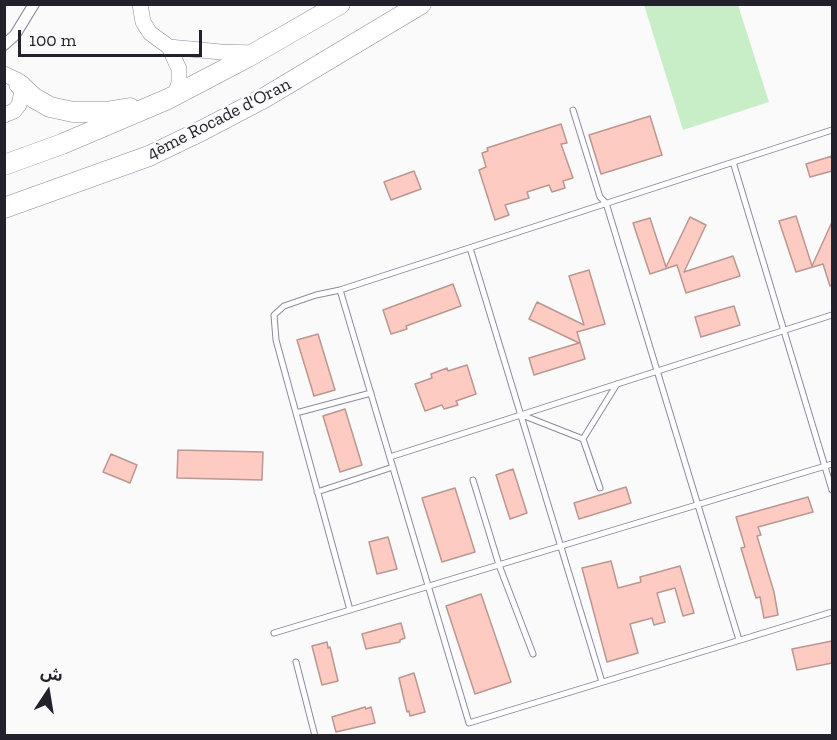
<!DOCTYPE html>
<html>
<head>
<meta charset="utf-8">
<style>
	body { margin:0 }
	#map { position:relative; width:837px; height:740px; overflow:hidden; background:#fafafa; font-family:"Zilla Slab","Noto Sans Arabic",serif }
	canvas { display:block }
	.frame { position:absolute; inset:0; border:6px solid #23212c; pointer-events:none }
	.north { position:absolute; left:18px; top:662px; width:60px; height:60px; -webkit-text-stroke:4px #fafafa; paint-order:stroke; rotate:12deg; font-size:16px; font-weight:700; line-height:24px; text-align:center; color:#23212c }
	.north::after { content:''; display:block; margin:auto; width:21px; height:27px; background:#23212c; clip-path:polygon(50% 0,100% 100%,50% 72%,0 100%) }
	.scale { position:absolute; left:18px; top:30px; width:184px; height:27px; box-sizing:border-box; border:3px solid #23212c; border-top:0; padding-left:8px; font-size:18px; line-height:21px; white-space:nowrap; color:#23212c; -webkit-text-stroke:4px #fafafa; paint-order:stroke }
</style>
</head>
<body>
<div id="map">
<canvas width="837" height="740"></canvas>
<div class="frame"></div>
<div class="north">ش</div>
<div class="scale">100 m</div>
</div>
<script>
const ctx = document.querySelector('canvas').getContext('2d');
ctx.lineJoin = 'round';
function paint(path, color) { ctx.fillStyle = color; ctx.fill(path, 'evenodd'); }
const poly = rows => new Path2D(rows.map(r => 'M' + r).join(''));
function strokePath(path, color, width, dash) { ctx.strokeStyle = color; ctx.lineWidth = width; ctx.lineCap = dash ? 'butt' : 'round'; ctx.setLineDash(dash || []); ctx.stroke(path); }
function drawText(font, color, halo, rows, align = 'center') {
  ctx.font = font + ' "Zilla Slab",serif'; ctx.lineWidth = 5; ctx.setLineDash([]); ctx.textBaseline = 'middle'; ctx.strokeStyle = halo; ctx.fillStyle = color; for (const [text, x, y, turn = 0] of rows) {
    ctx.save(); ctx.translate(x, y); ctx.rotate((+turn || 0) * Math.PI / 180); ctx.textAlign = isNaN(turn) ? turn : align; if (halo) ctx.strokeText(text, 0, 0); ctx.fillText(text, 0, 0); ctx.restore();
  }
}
const green = poly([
	[644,5,738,5,769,102,683,130]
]);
const building = poly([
	[650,116,662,155,601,174,589,135,650,116],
	[561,124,567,143,561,144,573,178,563,181,565,188,552,192,549,185,527,192,529,198,505,205,509,215,495,220,479,170,486,167,482,153,488,151,487,148,561,124],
	[832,156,832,171,810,177,806,164,832,156],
	[414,171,421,189,391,200,384,182,414,171],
	[796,216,812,266,832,222,832,285,830,286,823,264,796,272,779,221,796,216],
	[690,217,706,225,684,272,733,256,740,276,686,293,677,265,650,274,633,223,650,218,666,267,690,217],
	[589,270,605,324,577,332,585,359,534,375,529,358,579,343,529,319,537,302,584,325,569,276,589,270],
	[453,284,461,306,406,326,407,329,391,334,383,310,453,284],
	[734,306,740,325,701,337,695,317,734,306],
	[318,334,335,390,314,396,297,340,318,334],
	[467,365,476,394,456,401,458,405,444,409,442,405,425,411,415,384,432,378,431,374,447,368,448,371,467,365],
	[345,409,362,465,340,472,323,416,345,409],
	[178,450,263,452,262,480,177,478,178,450],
	[111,454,137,465,130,483,103,472,111,454],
	[513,469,527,513,510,519,496,475,513,469],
	[626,487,631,503,579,519,574,503,626,487],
	[455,488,475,552,442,562,422,498,455,488],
	[808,497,813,512,758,527,761,535,757,536,774,592,778,615,764,618,760,597,756,598,741,548,745,547,736,517,808,497],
	[388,537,397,569,377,574,369,542,388,537],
	[611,561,618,588,641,582,640,577,680,566,694,613,683,616,675,588,657,593,665,622,654,625,652,618,630,624,638,653,607,662,582,568,611,561],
	[481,594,511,682,475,694,446,606,481,594],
	[401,623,405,638,400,640,400,642,366,649,362,634,401,623],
	[832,641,832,663,797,670,792,649,832,641],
	[327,642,328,648,330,647,338,681,322,685,312,646,327,642],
	[414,673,425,712,410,716,409,711,407,712,399,678,414,673],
	[365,707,366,709,371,707,375,723,336,732,332,717,365,707]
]);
const lane = poly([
	[573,110,600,197,606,203,739,640],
	[832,130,340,290,469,723,832,612],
	[733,162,832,490],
	[470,248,602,682],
	[340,290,316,295,284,306,274,315,276,340,350,610],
	[296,413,371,393],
	[522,415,583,439,617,384],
	[583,439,600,488],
	[390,457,832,315],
	[473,480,499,565,533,654],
	[317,492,393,467],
	[274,633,832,464],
	[296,662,315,736]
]);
const street = poly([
	[4,45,15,35,34,4]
]);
const secondary = poly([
	[140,4,143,22,150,33,169,47,221,52,255,53],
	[169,47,179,69,179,82,176,94],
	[4,74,17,80,22,91,19,105,14,111,4,115]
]);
const highway = poly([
	[19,84,34,98,50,107,73,112,105,112,130,108],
	[4,165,62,144,168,99,248,57,340,4],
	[4,208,149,156,203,130,264,98,421,4]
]);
const streetNames = [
	["4ème Rocade d'Oran",219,119,-27]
];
paint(green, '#c8eec8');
paint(building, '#fecbc3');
strokePath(building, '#ba9791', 1.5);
strokePath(lane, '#8d87a4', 7);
strokePath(street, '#8d87a4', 12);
strokePath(secondary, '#8d87a4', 16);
strokePath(highway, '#8d87a4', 21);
strokePath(lane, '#fff', 5);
strokePath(street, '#fff', 10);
strokePath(secondary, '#fff', 15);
strokePath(highway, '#fff', 20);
drawText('18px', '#23212c', '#fafafa', streetNames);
</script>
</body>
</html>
